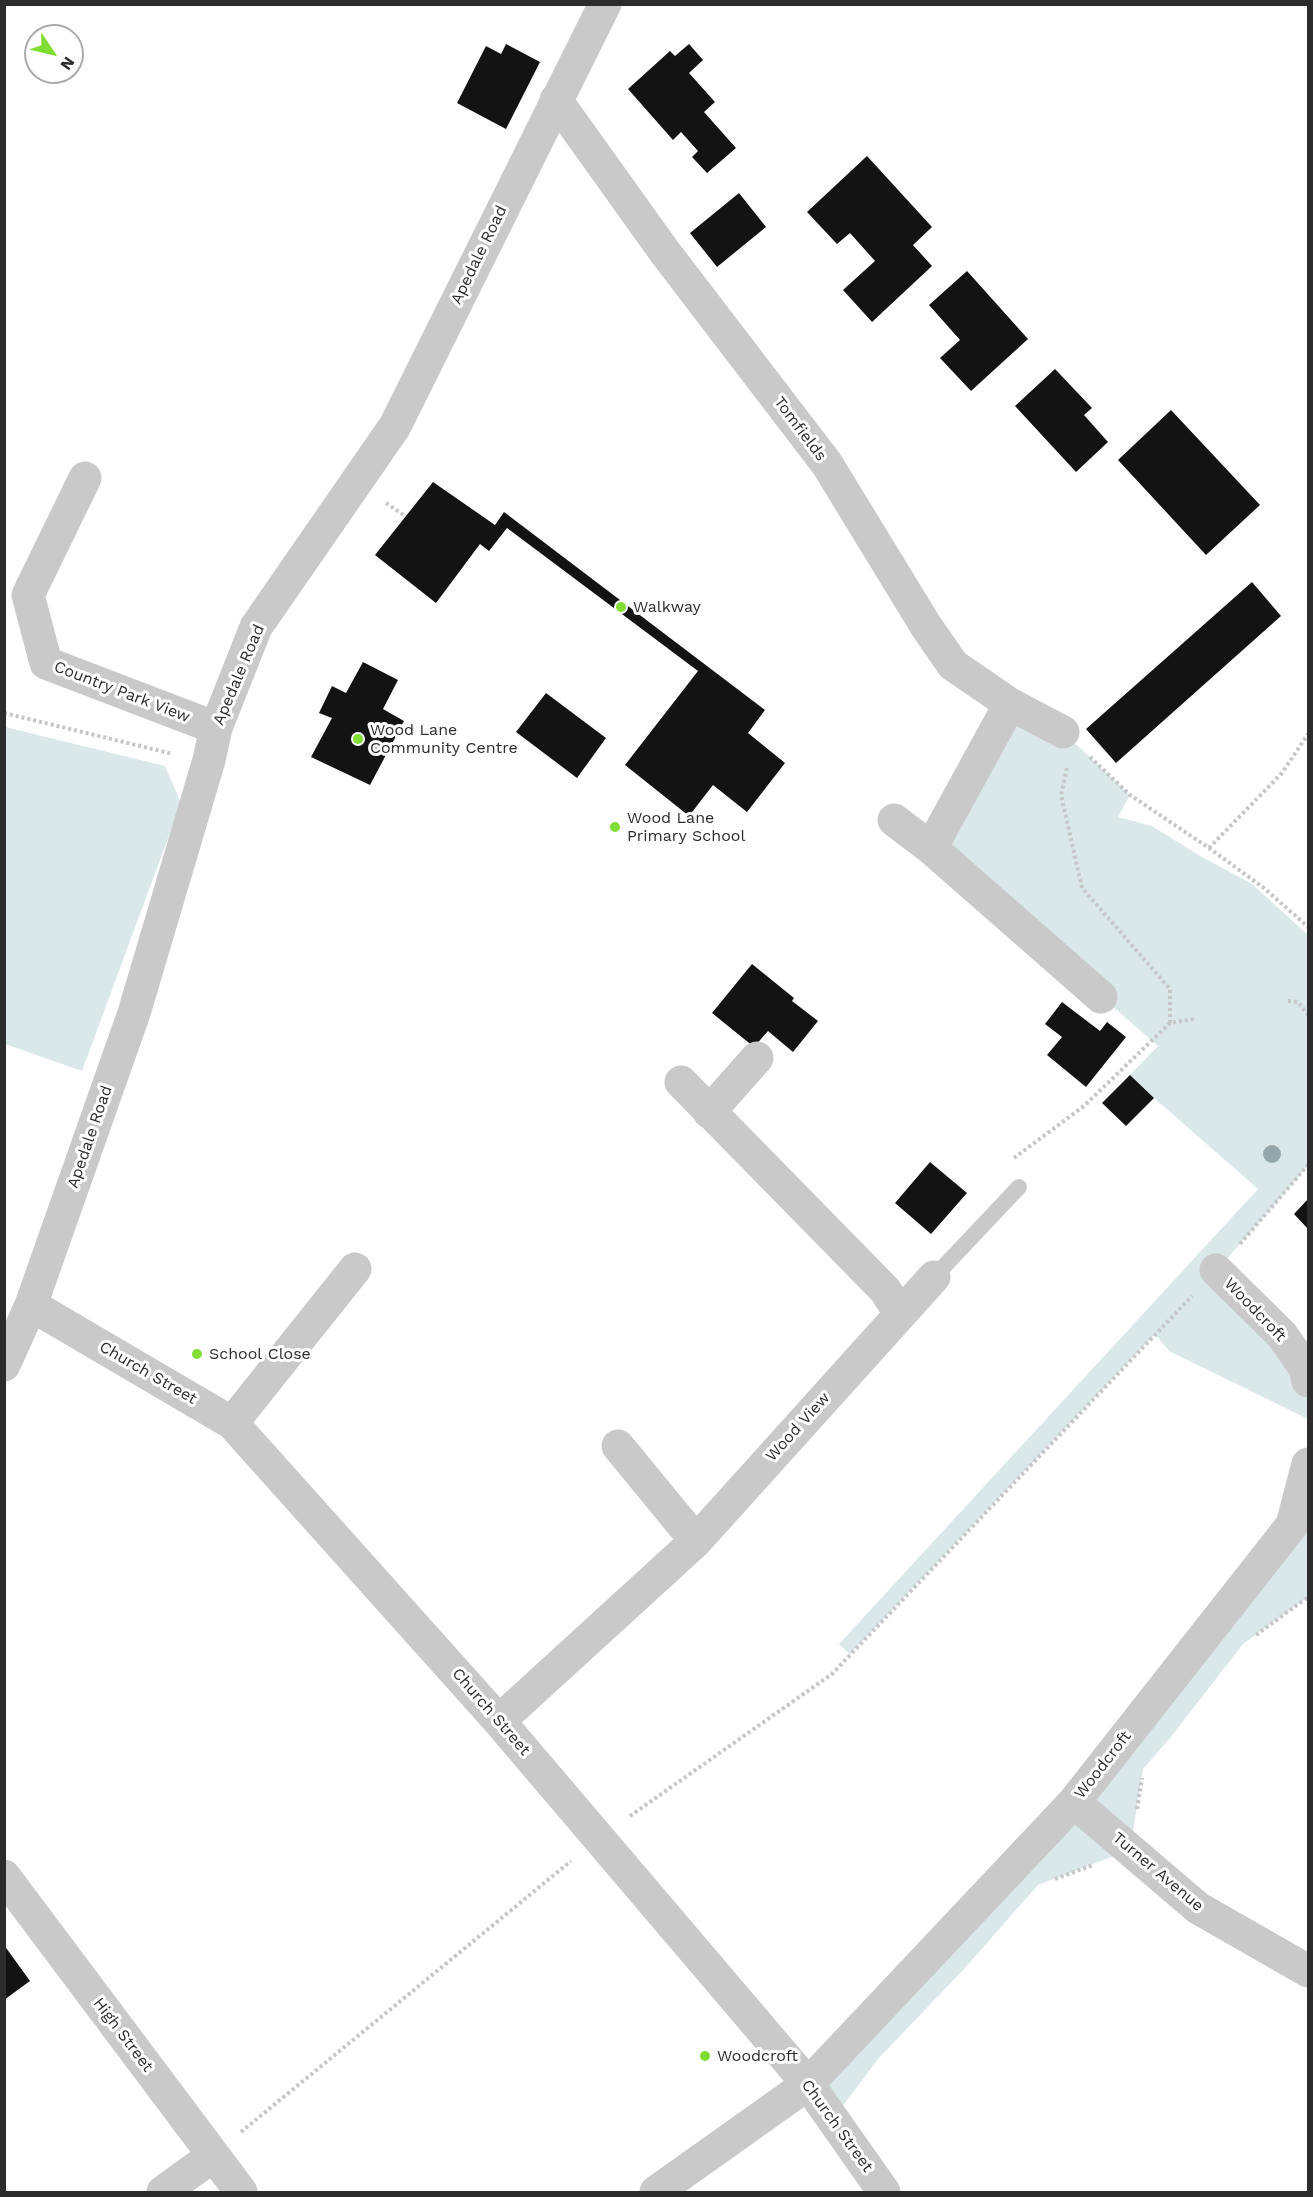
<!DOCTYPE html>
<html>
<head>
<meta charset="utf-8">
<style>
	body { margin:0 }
	#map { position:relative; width:1313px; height:2197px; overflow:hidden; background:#fff; font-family:"Work Sans",sans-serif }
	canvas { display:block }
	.frame { position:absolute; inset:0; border:6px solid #2c2c2c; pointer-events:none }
	.north { position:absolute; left:24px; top:24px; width:60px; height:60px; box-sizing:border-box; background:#fff; border:2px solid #ababab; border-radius:50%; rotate:125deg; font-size:16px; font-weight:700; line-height:24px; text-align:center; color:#2c2c2c }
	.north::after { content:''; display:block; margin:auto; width:21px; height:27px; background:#80dd34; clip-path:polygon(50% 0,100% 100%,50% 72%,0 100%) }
</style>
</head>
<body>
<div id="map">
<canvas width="1313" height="2197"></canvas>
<div class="frame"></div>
<div class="north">N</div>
</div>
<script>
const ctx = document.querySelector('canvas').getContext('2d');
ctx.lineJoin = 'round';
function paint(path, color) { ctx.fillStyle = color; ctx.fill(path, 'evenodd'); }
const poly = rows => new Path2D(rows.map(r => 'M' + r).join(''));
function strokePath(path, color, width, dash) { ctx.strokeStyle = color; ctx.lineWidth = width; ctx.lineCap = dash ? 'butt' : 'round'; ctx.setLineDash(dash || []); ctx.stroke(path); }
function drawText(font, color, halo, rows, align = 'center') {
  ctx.font = font + ' "Work Sans",sans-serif'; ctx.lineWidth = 6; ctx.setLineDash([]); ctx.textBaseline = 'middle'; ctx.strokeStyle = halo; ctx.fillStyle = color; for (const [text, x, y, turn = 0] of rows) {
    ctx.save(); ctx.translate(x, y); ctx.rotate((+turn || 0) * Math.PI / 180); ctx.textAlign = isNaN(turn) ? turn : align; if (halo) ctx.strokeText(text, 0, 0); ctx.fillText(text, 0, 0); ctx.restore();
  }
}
const green = poly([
	[1010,704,1063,732,1130,795,1118,817,1152,826,1200,856,1252,884,1308,935,1308,1166,1217,1270,1308,1365,1308,1419,1169,1351,1155,1334,850,1654,839,1644,1258,1189,1154,1098,1130,1075,1158,1046,931,848],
	[5,727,165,766,181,803,82,1071,5,1044],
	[1308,1464,1308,1597,1243,1644,1170,1738,1143,1769,1130,1850,1038,1885,964,1969,878,2059,833,2119,808,2084,1292,1525]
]);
const building = poly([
	[506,44,540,62,506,129,457,103,486,46,501,54],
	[689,44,703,60,689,73,715,102,704,112,736,148,707,173,692,157,698,151,681,132,673,140,628,89,670,51,675,56],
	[867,156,932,227,913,245,932,266,872,322,843,290,875,261,850,233,837,244,807,212],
	[739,193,766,227,717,267,690,233],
	[967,271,1028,339,971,391,940,358,960,340,929,305],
	[1055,369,1092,408,1084,415,1108,442,1076,472,1015,406],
	[1171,410,1260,505,1206,555,1118,460],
	[433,482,495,525,504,512,765,710,748,733,785,763,747,812,713,785,689,816,625,765,698,671,507,528,489,551,480,544,436,603,375,555],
	[1252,582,1281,616,1116,763,1086,729],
	[363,662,398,680,383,709,404,721,370,785,311,757,332,718,319,713,332,686,346,693],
	[546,693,606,738,577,778,516,732],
	[752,964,794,998,792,1001,818,1021,793,1052,768,1031,754,1047,712,1013],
	[1062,1002,1100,1031,1107,1022,1126,1037,1086,1087,1047,1055,1062,1037,1045,1024],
	[1130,1075,1154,1098,1126,1126,1102,1103],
	[930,1162,967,1193,931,1234,895,1203],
	[1308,1199,1308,1229,1294,1214],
	[4,1945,30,1981,4,2000]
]);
const path = poly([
	[386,503,405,516],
	[4,713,173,754],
	[1090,757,1130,795,1209,848,1264,888,1308,927],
	[1067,768,1061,795,1082,888,1170,989,1170,1023,1195,1019],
	[1209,848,1282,773,1308,734],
	[1288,1001,1298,1002,1308,1015],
	[1014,1158,1084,1106,1170,1023],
	[1240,1244,1308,1165],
	[1256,1635,1308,1597],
	[1137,1809,1142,1778],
	[630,1816,832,1674,1192,1296],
	[1055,1879,1093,1865],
	[241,2132,571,1861]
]);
const service = poly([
	[934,1277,1019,1187]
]);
const minor = poly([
	[556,100,664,251,827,464,926,626,953,665,1010,704,1063,732],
	[85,478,28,595,46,663,216,728],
	[894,820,931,848,1101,997],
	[931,848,1010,704],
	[681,1082,885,1290,900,1313],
	[709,1112,757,1058],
	[1216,1270,1282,1335,1305,1368,1308,1381],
	[31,1305,232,1423,499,1721,808,2084,884,2192],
	[4,1365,31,1305,134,1013,209,760,216,728,256,627,395,426,605,4],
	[232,1423,355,1269],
	[618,1446,696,1541],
	[499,1721,696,1541,934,1277],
	[1074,1802,1198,1908,1308,1971],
	[4,1876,241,2192],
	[163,2192,213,2156],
	[656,2192,808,2084,1074,1802,1292,1525,1308,1464]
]);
const trees = [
	[1272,1154]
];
const markers = [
	[621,607,6,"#80dd34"],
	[358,739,6,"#80dd34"],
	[615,827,6,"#80dd34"],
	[197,1354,6,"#80dd34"],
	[705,2056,6,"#80dd34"]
];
const streetNames = [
	["Apedale Road",479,255,-64],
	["Tomfields",800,429,53],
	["Apedale Road",239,675,-67],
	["Country Park View",122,692,21],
	["Apedale Road",90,1137,-71],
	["Woodcroft",1255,1310,46],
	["Church Street",148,1373,30],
	["Wood View",798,1427,-48],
	["Church Street",491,1712,49],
	["Woodcroft",1103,1765,-52],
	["Turner Avenue",1158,1872,40],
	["High Street",123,2035,53],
	["Church Street",837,2126,54]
];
const poiNames = [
	["Walkway",633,607],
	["Wood Lane",370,730],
	["Community Centre",370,748],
	["Wood Lane",627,818],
	["Primary School",627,836],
	["School Close",209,1354],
	["Woodcroft",717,2056]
];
paint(green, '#dae8e9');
paint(building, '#131313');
strokePath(path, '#c6c6c6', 4, [3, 3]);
strokePath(service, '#c9c9c9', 16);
strokePath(minor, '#c9c9c9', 33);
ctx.fillStyle = '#94a7aa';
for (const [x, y] of trees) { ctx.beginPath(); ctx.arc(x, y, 9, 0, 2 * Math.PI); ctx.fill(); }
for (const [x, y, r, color] of markers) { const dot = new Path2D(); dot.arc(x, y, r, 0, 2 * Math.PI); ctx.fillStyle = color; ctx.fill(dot); strokePath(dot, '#fff', 2); }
drawText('16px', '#2c2c2c', '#fff', streetNames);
drawText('16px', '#2c2c2c', '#fff', poiNames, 'left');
</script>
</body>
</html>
